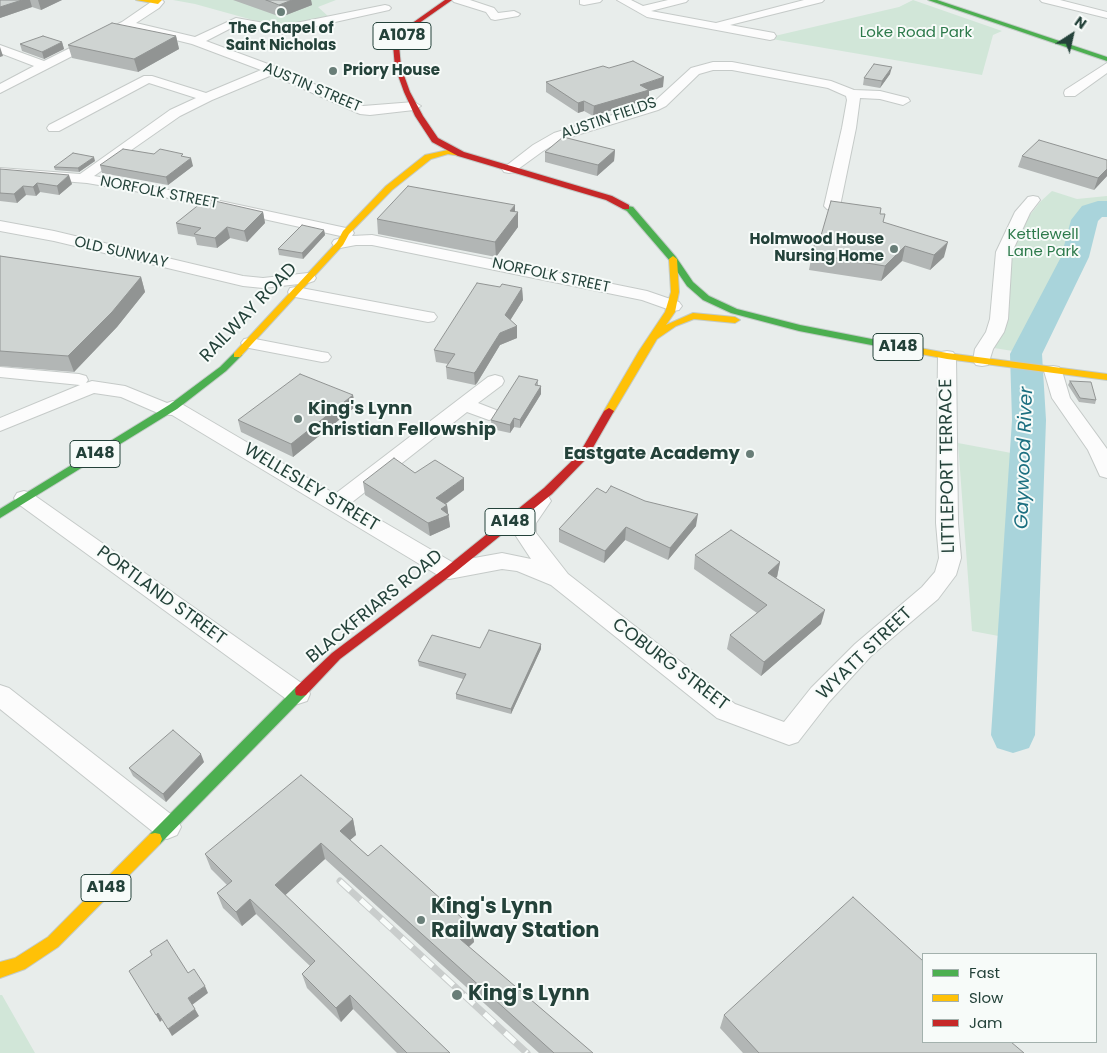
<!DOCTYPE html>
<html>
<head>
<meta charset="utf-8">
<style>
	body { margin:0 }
	#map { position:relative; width:1107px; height:1053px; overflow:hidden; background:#e8edeb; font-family:Poppins,sans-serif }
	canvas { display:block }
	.legend { position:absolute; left:922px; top:953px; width:175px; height:90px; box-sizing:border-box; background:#f7fbf9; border:1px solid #a3b1ad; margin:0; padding:6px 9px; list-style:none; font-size:15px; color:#24423a }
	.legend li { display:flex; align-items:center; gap:10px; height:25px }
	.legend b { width:25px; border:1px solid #a3b1ad }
	.north { position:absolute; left:1047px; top:10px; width:50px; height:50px; -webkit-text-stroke:4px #f7fbf9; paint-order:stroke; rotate:35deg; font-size:14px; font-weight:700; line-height:20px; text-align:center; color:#24423a }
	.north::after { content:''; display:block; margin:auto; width:18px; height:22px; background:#24423a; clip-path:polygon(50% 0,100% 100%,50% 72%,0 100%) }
</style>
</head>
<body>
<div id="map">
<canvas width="1107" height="1053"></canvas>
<ul class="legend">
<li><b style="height:6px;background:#4caf50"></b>Fast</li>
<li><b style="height:6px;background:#ffc107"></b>Slow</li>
<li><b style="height:6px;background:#c62828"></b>Jam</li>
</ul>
<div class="north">N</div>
</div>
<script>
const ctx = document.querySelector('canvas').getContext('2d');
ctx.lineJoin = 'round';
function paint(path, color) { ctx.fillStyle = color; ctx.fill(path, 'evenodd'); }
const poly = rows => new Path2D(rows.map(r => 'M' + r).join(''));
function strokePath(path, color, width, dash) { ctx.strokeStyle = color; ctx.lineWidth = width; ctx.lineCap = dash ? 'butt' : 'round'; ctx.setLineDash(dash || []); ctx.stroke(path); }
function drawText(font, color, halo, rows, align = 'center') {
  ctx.font = font + ' Poppins,sans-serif'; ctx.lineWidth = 4; ctx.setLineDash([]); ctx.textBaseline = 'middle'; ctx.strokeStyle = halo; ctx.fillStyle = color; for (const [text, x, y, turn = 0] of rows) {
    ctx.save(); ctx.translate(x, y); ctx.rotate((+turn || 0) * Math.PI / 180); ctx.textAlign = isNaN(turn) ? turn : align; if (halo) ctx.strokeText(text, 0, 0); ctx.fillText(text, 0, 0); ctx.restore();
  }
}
const green = poly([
	[173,0,336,0,318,7,329,17,278,27,195,4],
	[913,0,1002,31,993,35,982,75,766,38,899,7],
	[1052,191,1077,199,1107,196,1107,207,1088,209,1081,215,1075,225,1066,258,1051,293,1019,352,994,348,1002,333,1009,311,1011,260,1020,228,1040,202],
	[958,443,1038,458,1025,560,1025,641,972,631],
	[0,995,2,995,35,1053,0,1053]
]);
const river = poly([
	[1098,201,1107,201,1107,217,1102,217,1098,221,1089,257,1042,354,1046,420,1035,735,1029,748,1013,753,997,748,991,735,1012,420,1010,354,1061,257,1071,220,1082,206,1098,201]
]);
const street = poly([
	[154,0,162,0,164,2,159,8,136,23,195,37,236,18,281,26,385,5,389,6,391,8,389,10,281,34,237,25,206,41,276,67,363,106,414,102,421,106,414,110,370,115,360,114,272,75,212,100,180,116,94,176,146,185,346,228,352,230,354,233,352,236,372,235,647,291,679,302,682,306,679,310,673,311,642,300,372,245,356,245,340,248,334,246,332,243,334,240,345,237,146,193,87,183,0,176,0,168,80,174,170,110,196,98,149,83,59,131,49,131,47,128,49,125,144,76,152,76,206,93,261,70,192,44,127,28,0,93,0,84,34,66,0,53,0,45,44,61,122,22,154,0],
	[452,0,470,0,494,8,498,13,514,11,520,14,518,16,495,20,491,19,486,12,454,2,452,0],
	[580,0,602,0,600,2,584,5,580,4,580,0],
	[617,0,631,0,643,6,668,0,688,0,686,2,651,11,716,23,804,0,824,0,822,2,730,25,774,33,776,36,774,39,770,40,647,17,617,0],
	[1040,0,1060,0,1107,12,1107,18,1042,2,1040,0],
	[713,62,732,62,831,81,854,90,880,91,908,98,910,101,903,105,880,99,860,98,856,128,840,206,837,209,832,211,827,209,824,206,842,128,847,100,846,96,828,88,732,70,713,70,699,74,666,106,658,110,564,139,543,151,514,172,509,173,504,172,502,169,533,145,554,133,648,104,656,100,691,68,713,62],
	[1107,63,1107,73,1075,96,1065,96,1064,93,1065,90,1107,63],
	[1033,196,1038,197,1040,200,1030,213,1012,252,1008,319,1004,332,993,349,988,365,982,366,976,365,973,361,975,349,986,332,990,319,996,252,1015,212,1028,197,1033,196],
	[0,221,54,231,243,276,263,278,308,273,314,275,316,278,314,281,308,283,263,288,243,286,54,241,0,231,0,221],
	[296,287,428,312,434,313,437,317,434,321,428,322,290,296,288,292,290,288,296,287],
	[250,338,322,352,328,353,331,357,328,361,322,362,244,347,241,343,244,339,250,338],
	[947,351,953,352,956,356,958,523,961,558,956,575,938,599,871,656,829,702,798,742,789,745,717,718,551,585,517,571,502,569,449,579,441,577,172,415,160,414,121,397,94,393,0,431,0,418,80,385,0,377,0,367,79,374,86,376,88,380,86,383,92,381,125,386,167,403,173,401,180,403,335,494,488,377,495,375,502,377,504,381,502,385,478,403,496,410,499,414,496,418,489,420,467,412,351,503,452,562,502,553,531,559,514,533,514,522,534,496,541,494,548,496,551,501,536,523,536,533,568,574,735,704,784,722,811,688,855,644,922,587,935,572,939,558,936,523,938,356,941,352,947,351],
	[1053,366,1059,367,1062,371,1070,398,1107,449,1107,478,1100,476,1088,450,1052,398,1044,371,1047,367,1053,366],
	[24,491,31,493,307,687,310,694,307,701,298,704,289,701,17,503,14,498,17,493,24,491],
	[0,685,9,688,177,819,181,827,177,835,167,839,157,835,0,709,0,685]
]);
const fast = poly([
	[928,0,937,0,1107,57,1107,61,928,0],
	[623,205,633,207,676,257,693,282,709,296,737,309,800,325,892,343,897,346,892,349,799,331,731,313,703,300,687,286,670,261,627,211,623,209,623,205],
	[237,352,242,355,226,371,177,409,0,518,0,509,169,405,220,367,234,353,237,352],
	[301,686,306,687,307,691,306,695,160,844,155,845,150,844,148,839,150,834,296,687,301,686]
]);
const slow = poly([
	[136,0,162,0,158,4,136,0],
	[448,150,465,154,461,156,448,154,431,159,392,190,349,234,343,245,240,357,234,357,234,353,337,242,343,231,386,186,425,155,448,150],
	[673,256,677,259,679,292,675,312,666,325,693,313,735,317,740,320,735,323,694,319,676,326,657,339,613,413,605,413,604,411,639,351,665,312,671,292,669,259,673,256],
	[892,343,947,353,1107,374,1107,380,947,359,889,348,887,346,892,343],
	[155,833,160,834,162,839,160,844,58,947,25,969,0,978,0,962,15,958,48,937,150,834,155,833]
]);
const jam = poly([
	[445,0,452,0,415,26,404,36,399,45,401,67,410,92,423,116,438,138,464,152,612,196,629,205,629,209,623,209,606,200,458,156,432,142,415,116,404,92,395,67,393,45,400,34,411,24,445,0],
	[609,408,614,411,587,458,552,494,453,574,340,659,306,695,301,696,296,695,295,691,296,687,332,653,445,568,544,488,579,454,604,411,609,408]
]);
const rail = poly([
	[340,881,527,1053]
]);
const wall = poly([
	[0,0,62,0,41,10,32,7,0,18],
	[233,0,311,0,312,5,281,17],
	[176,36,179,49,138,72,72,58,68,45],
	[62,42,64,49,44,59,22,51,20,44],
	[609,68,663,87,649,91,649,99,593,116,584,111,578,113,546,92,546,82],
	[890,74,880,88,863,85,864,78],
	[615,150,614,161,597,176,545,162,545,152],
	[154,154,184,157,193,166,168,185,102,173,100,165],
	[1022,156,1107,160,1107,176,1094,190,1018,167],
	[95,161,79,172,55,170,54,167],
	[0,169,72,184,59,195,40,192,36,196,26,195,17,203,0,201],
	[263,212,265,223,247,242,230,238,217,248,197,245,195,237,178,234,176,223],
	[515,212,518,212,518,227,496,257,378,234,377,219],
	[880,214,883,222,944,257,930,270,902,261,881,281,809,270,812,254,820,239],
	[324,230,325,235,303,259,279,255,278,249],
	[0,256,141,277,145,292,117,327,74,372,0,366],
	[500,287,522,288,523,300,510,320,517,326,517,338,500,345,477,383,475,385,447,379,446,367,448,364,436,362,434,350],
	[538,380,538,385,541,386,541,394,520,428,514,427,510,433,492,429,491,420],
	[1070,381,1096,400,1095,404,1079,402,1068,385],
	[353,395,355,407,293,457,241,432,238,420],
	[415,473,464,490,446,504,447,505,450,527,430,536,365,495,363,482],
	[606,493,696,526,668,560,625,540,604,563,559,542,559,529],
	[695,555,780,562,777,577,775,578,821,624,761,676,727,649,730,635,757,613,694,569],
	[480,648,541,649,511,714,456,699,456,694,463,679,419,666,418,661],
	[204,762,166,802,133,776,129,768],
	[353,819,356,835,350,840,368,856,472,927,474,942,469,947,593,1053,539,1053,325,859,285,895,450,1053,397,1053,353,1009,341,1022,307,988,302,974,310,966,292,949,256,914,242,926,223,908,217,893,227,885,211,869,205,854],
	[724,1015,1024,1053,743,1053,720,1028]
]);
const shadedWall = poly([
	[22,0,30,0,32,7,0,18,0,7],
	[38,0,62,0,41,10],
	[292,0,311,0,312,5,281,17,279,5],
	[176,36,179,49,138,72,134,59],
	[62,42,64,49,44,59,42,52],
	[0,47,3,56,0,57],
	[892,67,890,74,880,88,882,81],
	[664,77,663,87,649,91,649,99,593,116,594,106,640,85],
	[584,101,584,111,578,113,578,103],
	[615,150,614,161,597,176,598,165],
	[94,157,95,161,79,172,78,168],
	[191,158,193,166,168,185,166,177],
	[1107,169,1107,176,1094,190,1098,178],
	[69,175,72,184,59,195,57,186],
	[37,183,40,192,36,196,33,187],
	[23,186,26,195,17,203,14,194],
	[515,205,515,216,518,212,518,227,496,257,495,242,510,211],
	[263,212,265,223,247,242,244,231],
	[227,227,230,238,217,248,215,238],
	[324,230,325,235,303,259,302,253],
	[948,242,944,257,930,270,934,255],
	[905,246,902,261,881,281,885,266],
	[141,277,145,292,117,327,74,372,68,356],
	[522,288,523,300,506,327,505,315],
	[517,326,517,338,500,345,477,383,475,385,474,373,500,333],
	[541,386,541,394,520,428,520,420],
	[353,395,355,407,293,457,291,444],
	[514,418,514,427,510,433,510,425],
	[464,478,464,490,437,510,436,498],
	[447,505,450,527,430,536,428,523,441,509],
	[698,514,696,526,668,560,670,548],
	[626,527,625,540,604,563,605,551],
	[780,562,777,577,765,587,768,573],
	[825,610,821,624,761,676,764,662],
	[541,644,541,649,511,714,511,709],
	[201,754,204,762,166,802,163,794],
	[353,819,356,835,343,846,340,831],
	[321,843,325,859,280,900,275,885],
	[250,899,256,914,242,926,236,912],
	[472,927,474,942,461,953,460,939],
	[205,986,208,993,192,1005,188,998],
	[350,995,353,1009,341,1022,336,1008],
	[195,1009,199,1016,172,1036,168,1029],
	[158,1013,162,1020,160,1022,156,1015]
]);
const building = poly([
	[0,0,22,0,0,7,0,0],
	[266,0,292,0,279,5,266,0],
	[112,23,176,36,134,59,68,45,112,23],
	[43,36,62,42,42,52,20,44,43,36],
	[633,61,664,77,640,85,649,90,594,106,584,101,578,103,546,82,603,66,609,68,633,61],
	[874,64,892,67,882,81,864,78,874,64],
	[563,137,615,150,598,165,545,152,563,137],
	[1039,140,1107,160,1107,169,1098,178,1022,156,1039,140],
	[123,149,154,154,160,149,183,154,181,156,191,158,166,177,100,165,123,149],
	[73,153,94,157,78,168,54,167,73,153],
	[0,169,69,175,57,186,37,183,33,187,23,186,14,194,0,193,0,169],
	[408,186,515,205,510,211,518,212,495,242,377,219,408,186],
	[206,199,263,212,244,231,227,227,215,238,194,234,201,228,176,223,206,199],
	[831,201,881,208,880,214,885,214,883,222,948,242,934,255,905,246,885,266,812,254,816,239,820,239,831,201],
	[302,225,324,230,302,253,278,249,302,225],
	[0,256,141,277,112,312,68,356,0,351,0,256],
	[477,283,500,287,502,284,522,288,505,315,517,326,500,333,476,371,474,373,446,367,455,354,434,350,477,283],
	[300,374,353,395,291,444,238,420,300,374],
	[519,376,538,380,535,385,541,386,520,420,514,418,510,425,491,420,519,376],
	[1070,381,1091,382,1096,400,1080,398,1070,381],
	[394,458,415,473,435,460,464,478,436,498,447,505,441,509,449,515,428,523,363,482,394,458],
	[611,486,645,501,698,514,670,548,626,527,605,551,559,529,597,488,606,493,611,486],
	[731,530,780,562,768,573,825,610,764,662,730,635,767,605,695,555,731,530],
	[489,630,541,644,511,709,456,694,466,674,418,661,432,635,480,648,489,630],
	[173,730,201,754,163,794,129,768,173,730],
	[301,775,353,819,340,831,368,856,381,845,472,927,460,939,593,1053,554,1053,321,843,275,885,450,1053,407,1053,350,995,336,1008,302,974,315,961,287,934,250,899,236,912,217,893,232,881,205,854,301,775],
	[853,897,923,961,923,1042,1011,1042,1024,1053,759,1053,724,1015,853,897],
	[167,940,188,973,194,969,205,986,188,998,195,1009,168,1029,158,1013,156,1015,129,971,152,955,150,951,167,940]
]);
const markers = [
	[281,12,5,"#697e78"],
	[333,71,5,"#697e78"],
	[894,249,5,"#697e78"],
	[298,419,5,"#697e78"],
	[750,454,5,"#697e78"],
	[421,920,5,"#697e78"],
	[457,995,6,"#697e78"]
];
const farPoinames = [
	["The Chapel of",281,29],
	["Saint Nicholas",281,46],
	["Priory House",343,71,"left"],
	["Holmwood House",884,240,"right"],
	["Nursing Home",884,257,"right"]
];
const farParknames = [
	["Loke Road Park",916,33],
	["Kettlewell",1043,235],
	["Lane Park",1043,252]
];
const farStreetnames = [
	["AUSTIN STREET",312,88,23],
	["AUSTIN FIELDS",609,119,-19],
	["NORFOLK STREET",159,193,11],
	["OLD SUNWAY",121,253,13],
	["NORFOLK STREET",551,276,12]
];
const shields = [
	[402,36,58],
	[898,347,50],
	[95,454,50],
	[510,522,50],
	[106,888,50]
];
const shieldNames = [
	["A1078",402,36],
	["A148",898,347],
	["A148",95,454],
	["A148",510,522],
	["A148",106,888]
];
const streetNames = [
	["RAILWAY ROAD",249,313,-46],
	["LITTLEPORT TERRACE",948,466,-91],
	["WELLESLEY STREET",311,488,31],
	["PORTLAND STREET",161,596,36],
	["BLACKFRIARS ROAD",375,607,-39],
	["WYATT STREET",865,654,-44],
	["COBURG STREET",670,665,37]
];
const poiNames = [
	["King's Lynn",308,409],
	["Christian Fellowship",308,430],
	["Eastgate Academy",740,454,"right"]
];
const waterNames = [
	["Gaywood River",1025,458,-88]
];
const nearPoinames = [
	["King's Lynn",431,908],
	["Railway Station",431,932],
	["King's Lynn",468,995]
];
paint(green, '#d1e6d8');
paint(river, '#a9d4db');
strokePath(street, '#c5cac8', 2);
strokePath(fast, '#c3cbc8', 2);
strokePath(slow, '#c3cbc8', 2);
strokePath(jam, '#c3cbc8', 2);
paint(street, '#fcfcfc');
paint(fast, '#4caf50');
paint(slow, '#ffc107');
paint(jam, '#c62828');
strokePath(rail, '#c9cdcc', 7);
strokePath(rail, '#f7fbf9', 5, [14]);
paint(wall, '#b2b6b5');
paint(shadedWall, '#919493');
paint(building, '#cfd4d2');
strokePath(building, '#919493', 1);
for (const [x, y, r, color] of markers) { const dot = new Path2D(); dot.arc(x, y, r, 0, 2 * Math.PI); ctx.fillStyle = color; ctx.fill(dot); strokePath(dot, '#f7fbf9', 2); }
drawText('bold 15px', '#24423a', '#f7fbf9', farPoinames);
drawText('15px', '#2d7a4b', '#f7fbf9', farParknames);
drawText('15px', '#24423a', '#f7fbf9', farStreetnames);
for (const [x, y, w] of shields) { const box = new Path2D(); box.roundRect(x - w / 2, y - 13.5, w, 27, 4); ctx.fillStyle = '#f7fbf9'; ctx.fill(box); strokePath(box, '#24423a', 1); }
drawText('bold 16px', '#24423a', null, shieldNames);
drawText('18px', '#24423a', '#f7fbf9', streetNames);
drawText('bold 18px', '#24423a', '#f7fbf9', poiNames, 'left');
drawText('italic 19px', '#1c6f80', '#f7fbf9', waterNames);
drawText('bold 21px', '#24423a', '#f7fbf9', nearPoinames, 'left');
</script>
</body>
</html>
